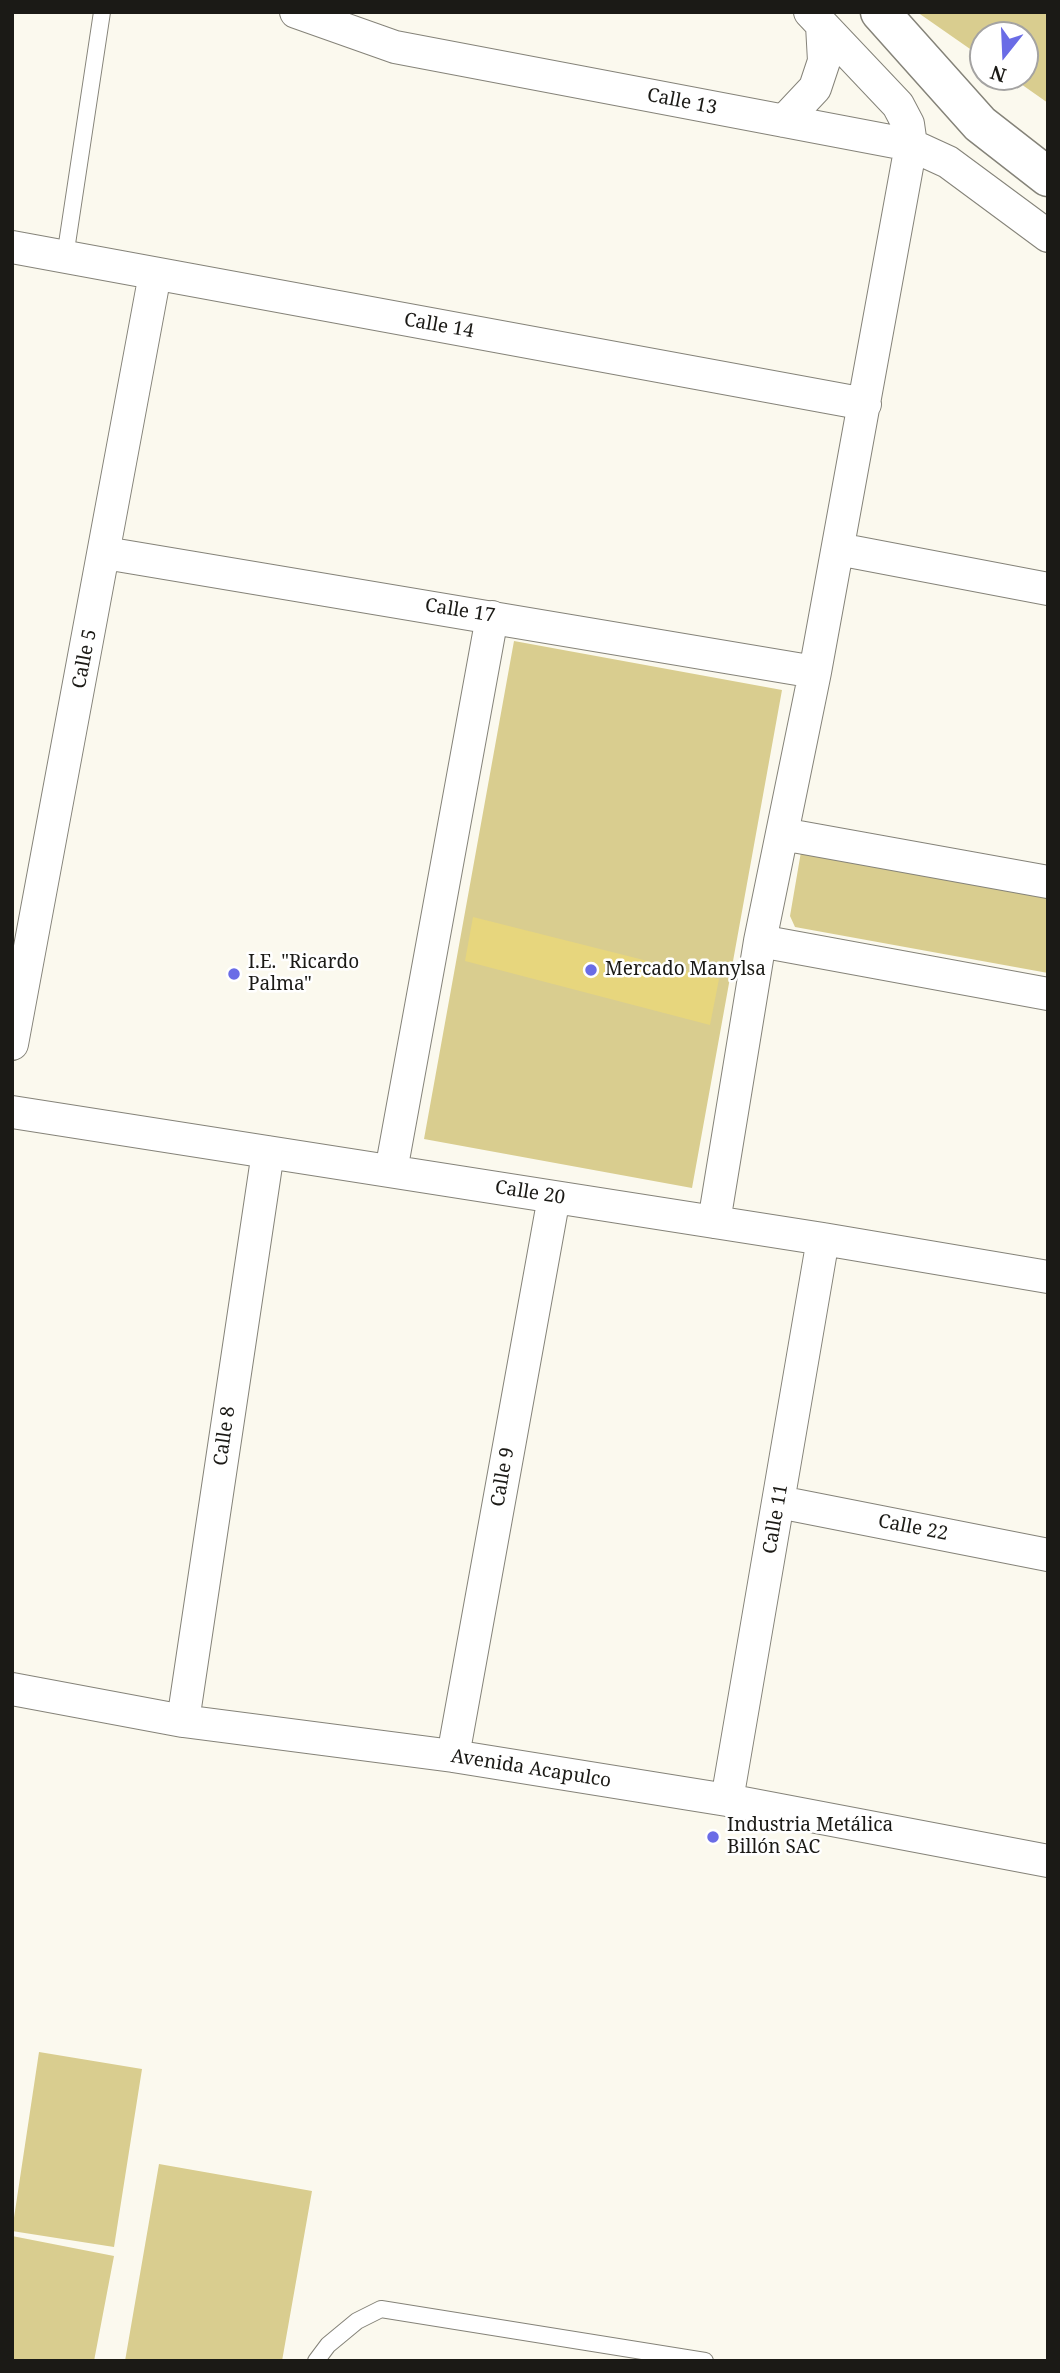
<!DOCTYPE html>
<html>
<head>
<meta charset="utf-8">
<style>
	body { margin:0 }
	#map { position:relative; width:1060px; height:2373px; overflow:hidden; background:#fbf9ee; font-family:"Noto Serif",serif }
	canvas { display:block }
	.frame { position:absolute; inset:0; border:14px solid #1b1a16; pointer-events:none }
	.north { position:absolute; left:969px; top:21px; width:70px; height:70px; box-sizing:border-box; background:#fff; border:2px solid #a4a3a2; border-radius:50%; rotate:198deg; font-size:19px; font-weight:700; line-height:28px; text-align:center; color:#1b1a16 }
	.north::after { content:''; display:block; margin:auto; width:24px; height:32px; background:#6a6ce6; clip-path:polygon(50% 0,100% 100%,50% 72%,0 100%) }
</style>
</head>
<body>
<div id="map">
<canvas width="1060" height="2373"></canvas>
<div class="frame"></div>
<div class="north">N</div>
</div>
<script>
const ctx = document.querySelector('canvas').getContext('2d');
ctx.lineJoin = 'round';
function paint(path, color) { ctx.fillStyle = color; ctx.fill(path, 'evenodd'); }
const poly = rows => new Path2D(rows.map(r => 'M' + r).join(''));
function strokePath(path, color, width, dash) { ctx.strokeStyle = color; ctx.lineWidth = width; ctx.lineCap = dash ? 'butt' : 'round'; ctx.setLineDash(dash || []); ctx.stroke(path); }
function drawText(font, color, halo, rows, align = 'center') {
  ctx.font = font + ' "Noto Serif",serif'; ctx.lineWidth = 5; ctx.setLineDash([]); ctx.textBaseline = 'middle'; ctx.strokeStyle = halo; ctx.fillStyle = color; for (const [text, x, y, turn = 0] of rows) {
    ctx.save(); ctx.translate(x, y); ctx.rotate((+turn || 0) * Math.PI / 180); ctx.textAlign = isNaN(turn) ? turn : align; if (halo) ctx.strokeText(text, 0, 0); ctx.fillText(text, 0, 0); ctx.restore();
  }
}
const green = poly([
	[917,12,1048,12,1048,103,1011,77,1025,77,1025,35,983,35,983,58],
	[514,641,782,690,692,1188,424,1139],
	[802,846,1048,887,1048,973,795,927,790,916],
	[39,2052,142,2069,114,2247,12,2231],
	[159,2164,312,2191,282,2361,125,2361],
	[12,2236,114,2256,94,2361,12,2361]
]);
const building = poly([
	[473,917,719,979,710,1025,465,961]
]);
const lane = poly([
	[65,257,102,12],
	[316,2361,328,2345,357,2321,381,2309,705,2361]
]);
const street = poly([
	[296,12,395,47,911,145,948,162,1048,236],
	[784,121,815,88,824,61,822,25],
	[12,247,865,404],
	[838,549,1048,589],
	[105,553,815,672],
	[782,834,1048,882],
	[760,941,1048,994],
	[12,1044,155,274],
	[12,1112,823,1239,1048,1277],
	[391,1171,492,617],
	[714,1222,760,941,815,672,911,145,908,124,898,105,810,12],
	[779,1502,1048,1555],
	[12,1689,183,1721,453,1756,727,1800,1048,1861],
	[183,1721,268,1152],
	[453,1756,554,1197],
	[727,1800,823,1239]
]);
const secondary = poly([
	[880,12,980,124,1048,177]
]);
const markers = [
	[591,970,7,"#6a6ce6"],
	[234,974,7,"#6a6ce6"],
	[713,1837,7,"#6a6ce6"]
];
const streetNames = [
	["Calle 13",682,102,11],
	["Calle 14",439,326,10],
	["Calle 17",460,611,9],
	["Calle 5",85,659,-79],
	["Calle 20",530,1193,9],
	["Calle 8",225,1436,-82],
	["Calle 9",503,1477,-80],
	["Calle 11",776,1519,-80],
	["Calle 22",913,1528,11],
	["Avenida Acapulco",531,1769,9]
];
const poiNames = [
	["I.E. \"Ricardo",248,963],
	["Palma\"",248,985],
	["Mercado Manylsa",605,970],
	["Industria Metálica",727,1826],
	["Billón SAC",727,1848]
];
paint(green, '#d9cd8f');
paint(building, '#e7d67d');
strokePath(lane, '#858379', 18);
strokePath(street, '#858379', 34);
strokePath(secondary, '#858379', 41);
strokePath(lane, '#fff', 16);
strokePath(street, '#fff', 32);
strokePath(secondary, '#fff', 38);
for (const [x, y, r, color] of markers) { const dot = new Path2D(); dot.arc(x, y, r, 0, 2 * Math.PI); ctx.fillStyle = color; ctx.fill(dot); strokePath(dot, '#fff', 2.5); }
drawText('19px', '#1b1a16', '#fff', streetNames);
drawText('19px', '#1b1a16', '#fff', poiNames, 'left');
</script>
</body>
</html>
